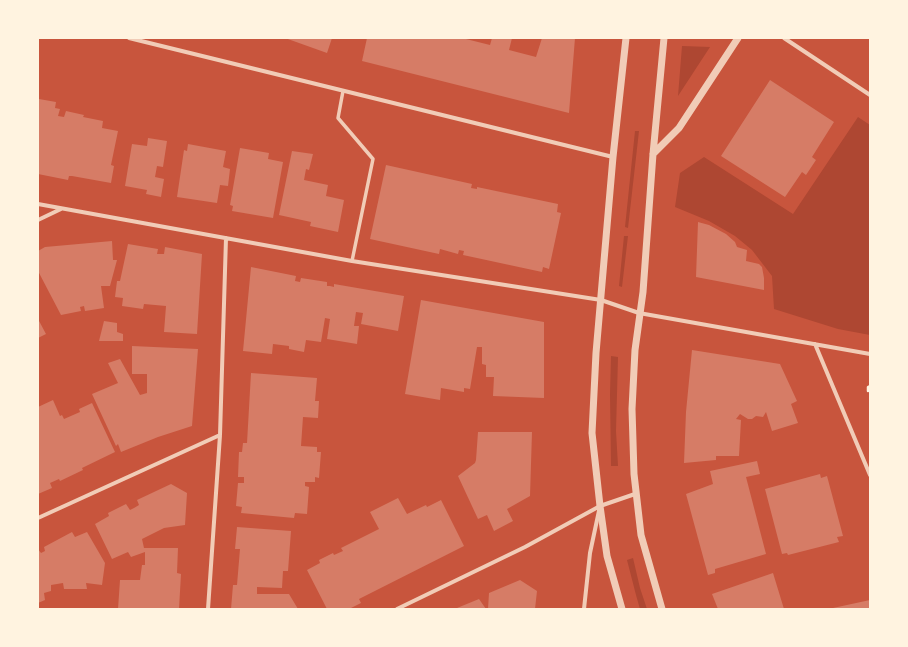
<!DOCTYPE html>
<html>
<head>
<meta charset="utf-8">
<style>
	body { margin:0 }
	#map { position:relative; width:908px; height:647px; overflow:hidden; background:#c8553d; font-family:"PT Serif",serif }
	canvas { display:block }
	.frame { position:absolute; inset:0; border:39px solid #fff3e0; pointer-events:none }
</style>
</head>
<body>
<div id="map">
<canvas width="908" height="647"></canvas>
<div class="frame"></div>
</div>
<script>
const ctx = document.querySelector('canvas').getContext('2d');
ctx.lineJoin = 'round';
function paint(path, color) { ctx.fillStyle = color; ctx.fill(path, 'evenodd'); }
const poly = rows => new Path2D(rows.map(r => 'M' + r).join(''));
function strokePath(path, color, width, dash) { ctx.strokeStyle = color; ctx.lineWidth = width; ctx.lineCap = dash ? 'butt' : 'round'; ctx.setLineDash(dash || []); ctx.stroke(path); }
const green = poly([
	[682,46,710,47,678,96],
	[858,117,870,125,870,335,838,329,774,309,772,276,752,250,735,236,709,221,675,207,680,173,704,157,793,214],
	[635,131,639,131,628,228,625,227],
	[624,236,628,236,622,287,619,286],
	[611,356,618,357,616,431,618,466,611,466,610,394],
	[633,558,640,588,647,609,640,609,636,595,627,560]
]);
const building = poly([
	[285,38,332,38,327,53],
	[367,38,462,38,490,45,492,38,512,38,509,50,536,57,542,38,575,38,569,113,362,61],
	[770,80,834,122,812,157,816,160,806,175,802,172,785,197,721,156],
	[39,99,56,102,55,108,60,109,58,116,64,117,66,111,84,115,83,117,103,121,102,128,118,131,111,165,114,166,111,183,72,176,69,176,68,180,38,174,38,104],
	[148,138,167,141,163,167,157,166,155,177,164,179,161,197,146,194,147,190,125,186,132,144,147,146],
	[188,144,226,151,223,167,230,169,228,186,220,185,217,203,177,197,184,150,187,151],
	[240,148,269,153,268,159,283,162,273,218,232,211,233,206,230,205],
	[292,151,313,154,309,170,306,169,304,180,328,185,326,196,344,200,338,232,310,226,311,222,279,215],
	[386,165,472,184,471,188,477,189,477,187,558,204,557,212,561,213,549,269,543,267,542,272,463,255,464,251,459,250,458,254,440,249,439,254,370,239],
	[698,222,709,225,726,234,735,242,737,247,747,250,746,261,759,264,762,267,764,278,764,290,696,277],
	[112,241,113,260,117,260,110,286,101,286,104,308,85,311,84,306,80,307,81,311,61,315,38,271,38,251,45,247],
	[128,244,158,249,157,254,164,254,165,247,202,254,197,334,164,332,166,306,144,304,143,309,122,306,123,298,115,297,117,281,120,281],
	[251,267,296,276,295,281,300,282,301,278,327,282,327,286,330,286,334,287,334,284,404,296,398,331,361,324,363,313,356,312,354,326,359,326,357,344,327,339,330,319,325,318,321,342,306,340,304,352,289,349,289,346,273,344,272,354,243,351],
	[421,300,544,322,544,398,493,396,494,377,486,377,486,365,482,364,482,347,477,347,470,389,464,388,464,392,441,388,440,400,405,394],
	[38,319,46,334,38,338],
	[104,321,117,323,117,332,123,334,123,341,99,341],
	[132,346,198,349,192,426,158,437,121,452,118,444,116,446,92,394,118,383,108,363,120,359,140,395,147,393,147,374,132,374],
	[692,350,780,364,797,401,791,404,798,423,772,431,766,412,763,417,756,416,752,419,748,419,740,414,736,419,741,420,739,456,716,456,716,460,684,463,686,412],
	[251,373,317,378,315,401,319,401,318,418,303,417,301,446,317,447,317,452,321,452,319,478,315,477,315,482,305,482,305,486,309,487,307,514,295,513,294,518,241,513,242,507,236,506,238,483,244,483,244,477,238,477,239,452,242,452,243,443,247,443],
	[53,400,60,416,62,415,64,419,80,412,79,409,92,403,115,452,82,468,83,470,60,481,59,479,50,483,52,488,38,494,38,407],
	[478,432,532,432,530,496,507,509,513,521,494,531,487,515,478,519,458,476,475,463,476,460],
	[757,461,760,474,746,477,766,554,715,569,715,573,708,575,686,494,713,484,710,471],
	[820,474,821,478,827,476,843,536,837,537,839,542,788,555,787,553,782,554,765,489],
	[171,484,187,493,185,525,164,528,142,539,144,548,178,548,177,573,181,574,179,609,118,609,120,580,140,580,142,565,145,565,145,552,131,557,128,552,112,559,95,524,109,516,108,513,126,504,130,510,134,508,139,505,137,500],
	[398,498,407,514,426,505,427,507,441,500,464,546,359,599,361,603,349,609,327,609,307,570,320,563,319,560,333,553,334,555,343,551,341,548,379,529,370,512],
	[237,527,291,531,288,571,283,571,282,588,257,587,257,594,289,594,298,609,231,609,233,585,237,585,240,549,235,549],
	[72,532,75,537,87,532,105,563,102,585,86,583,87,589,64,589,63,583,51,585,51,591,44,593,45,600,38,603,38,549,41,553,45,551,44,547],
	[773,573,784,609,718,609,712,594],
	[520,580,537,591,535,609,488,609,489,593],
	[479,599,486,609,457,609,457,608],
	[870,600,870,609,833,609,833,608]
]);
const path = poly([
	[868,391,868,387,870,386]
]);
const pedestrian = poly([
	[343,91,338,118,373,159,352,261]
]);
const minor = poly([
	[129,38,613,157],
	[784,38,870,95],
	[38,204,352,261,601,300,639,313,870,354],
	[38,220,61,209],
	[815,344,870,475],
	[38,518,220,435],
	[208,609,220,435,226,238],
	[397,609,525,547,600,506],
	[584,609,590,553,600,506,635,494]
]);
const tertiary = poly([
	[653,154,679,128,738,38],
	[622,609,607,556,600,506,592,433,596,353,613,157,626,38],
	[662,609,641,535,634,474,632,409,635,350,643,292,653,154,664,38]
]);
paint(green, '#ae4732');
paint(building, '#d67c66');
strokePath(path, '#fff3e0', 2.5);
strokePath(pedestrian, '#f1ccb7', 3.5);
strokePath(minor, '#f1ccb7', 4);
strokePath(tertiary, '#f1ccb7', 7);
</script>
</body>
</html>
